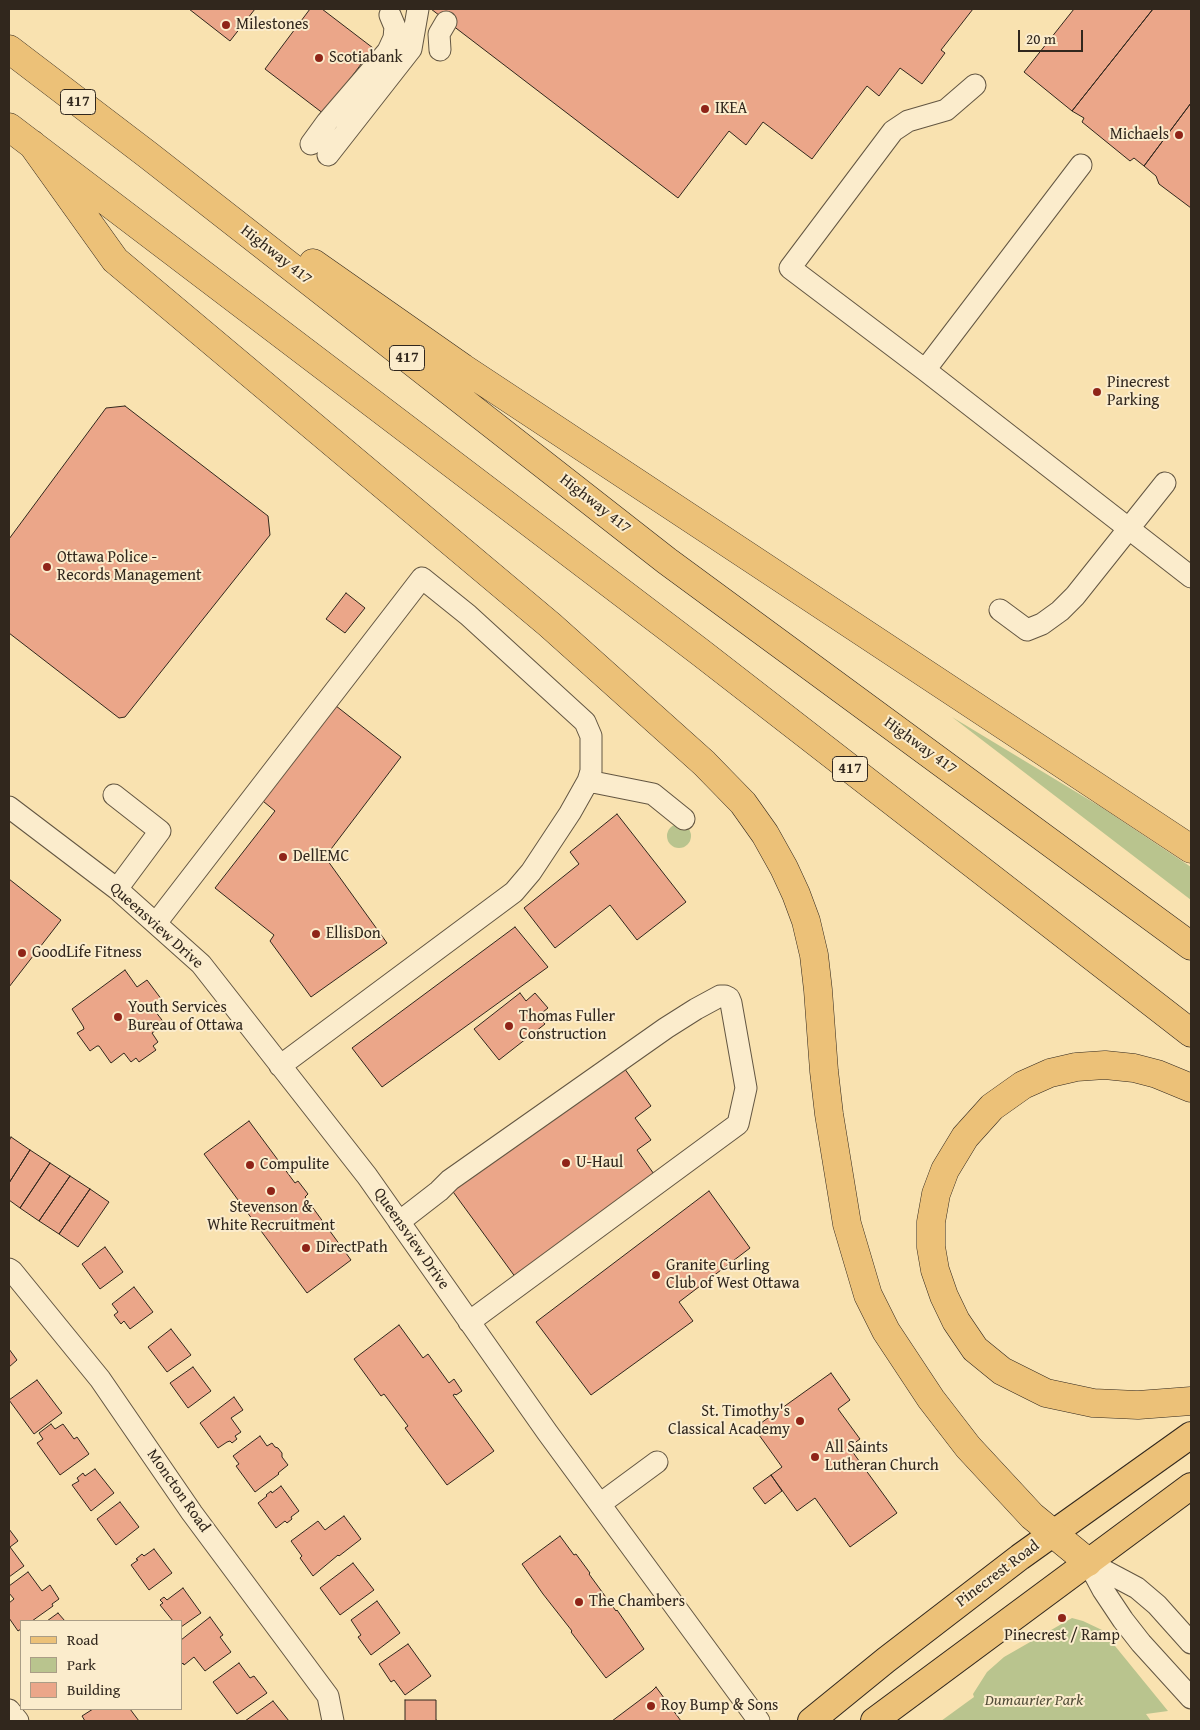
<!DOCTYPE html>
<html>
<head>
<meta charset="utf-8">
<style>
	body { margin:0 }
	#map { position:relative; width:1200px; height:1730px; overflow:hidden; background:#f9e2b0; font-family:"Gentium Book Plus",serif }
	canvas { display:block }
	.frame { position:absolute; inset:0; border:10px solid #31271d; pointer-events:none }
	.legend { position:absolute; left:20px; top:1620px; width:162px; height:90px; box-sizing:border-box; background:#fbeccc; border:1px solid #aa9d86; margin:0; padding:6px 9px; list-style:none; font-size:15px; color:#31271d }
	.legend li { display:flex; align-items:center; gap:10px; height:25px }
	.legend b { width:25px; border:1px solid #aa9d86 }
	.scale { position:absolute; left:1018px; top:30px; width:65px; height:22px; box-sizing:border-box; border:2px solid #31271d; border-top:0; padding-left:6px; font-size:15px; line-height:18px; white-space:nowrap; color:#31271d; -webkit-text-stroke:4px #fbeccc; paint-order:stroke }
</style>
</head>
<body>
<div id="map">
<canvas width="1200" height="1730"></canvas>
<div class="frame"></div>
<ul class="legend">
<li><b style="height:6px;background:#ecc178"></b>Road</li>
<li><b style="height:14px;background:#b9c48e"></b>Park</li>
<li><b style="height:14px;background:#eba689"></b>Building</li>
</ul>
<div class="scale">20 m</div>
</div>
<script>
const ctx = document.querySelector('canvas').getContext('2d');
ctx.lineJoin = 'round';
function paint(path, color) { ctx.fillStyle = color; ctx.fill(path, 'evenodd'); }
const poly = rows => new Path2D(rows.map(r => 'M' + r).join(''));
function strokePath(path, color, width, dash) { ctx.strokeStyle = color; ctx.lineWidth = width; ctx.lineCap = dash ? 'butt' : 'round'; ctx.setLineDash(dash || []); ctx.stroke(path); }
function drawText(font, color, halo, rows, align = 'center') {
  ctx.font = font + ' "Gentium Book Plus",serif'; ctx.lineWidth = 4; ctx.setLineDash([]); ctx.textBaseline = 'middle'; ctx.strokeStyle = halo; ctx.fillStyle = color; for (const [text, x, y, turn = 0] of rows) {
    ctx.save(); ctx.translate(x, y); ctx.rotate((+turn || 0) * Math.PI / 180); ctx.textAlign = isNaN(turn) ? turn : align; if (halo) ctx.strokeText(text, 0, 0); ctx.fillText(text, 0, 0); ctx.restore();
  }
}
const green = poly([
	[952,717,1101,807,1191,867,1191,900],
	'667 836a12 12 0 1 1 24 0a12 12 0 1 1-24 0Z',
	[1072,1618,1083,1621,1102,1630,1168,1711,1146,1714,1151,1721,941,1721,974,1697,973,1694,987,1672,1004,1657]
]);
const building = poly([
	[189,9,255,9,230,41,189,9],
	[310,9,322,9,373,48,324,114,265,69,310,9],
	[431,9,973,9,941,50,945,53,922,84,900,68,879,96,867,86,812,159,763,122,746,145,729,131,678,198,431,9],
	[1074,9,1153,9,1072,111,1024,72,1074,9],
	[1153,9,1191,9,1191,103,1144,166,1134,158,1130,161,1082,122,1084,118,1072,111,1153,9],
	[1191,103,1191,208,1159,184,1156,176,1144,166,1191,103],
	[125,406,268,516,270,535,125,717,119,718,9,633,9,539,106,408,125,406],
	[346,593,365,608,345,633,326,619,346,593],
	[331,702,401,757,325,857,387,943,311,997,270,941,274,935,215,888,275,811,258,797,331,702],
	[617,814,686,902,637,940,610,905,555,948,524,908,579,864,570,852,617,814],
	[9,879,61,920,9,987,9,879],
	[515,927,548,967,382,1087,352,1048,515,927],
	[125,970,137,987,147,980,162,1000,152,1007,165,1024,152,1033,158,1042,153,1046,156,1050,139,1062,136,1058,131,1062,124,1053,111,1063,99,1046,97,1046,90,1051,77,1033,84,1029,83,1026,72,1009,125,970],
	[520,993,526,1001,535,993,548,1008,538,1016,545,1024,499,1060,474,1029,520,993],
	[622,1065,651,1106,635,1118,651,1140,637,1150,656,1177,516,1278,451,1189,622,1065],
	[249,1121,295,1183,298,1181,308,1194,305,1197,351,1260,307,1293,204,1154,249,1121],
	[11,1137,30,1150,9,1183,9,1141,11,1137],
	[30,1150,50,1163,20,1208,9,1200,9,1183,30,1150],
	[50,1163,70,1176,39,1221,20,1208,50,1163],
	[70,1176,90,1189,59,1234,39,1221,70,1176],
	[90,1189,109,1202,78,1247,59,1234,90,1189],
	[709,1191,750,1248,679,1302,693,1321,591,1395,536,1322,709,1191],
	[105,1247,123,1272,100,1289,82,1264,105,1247],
	[134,1287,153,1312,130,1329,124,1321,121,1324,114,1315,118,1312,112,1304,134,1287],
	[399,1325,423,1358,428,1354,449,1383,454,1379,462,1391,456,1395,455,1394,453,1395,494,1451,447,1485,405,1428,408,1426,384,1394,381,1396,354,1359,399,1325],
	[171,1329,191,1355,167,1372,148,1347,171,1329],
	[9,1349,17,1360,9,1367,9,1349],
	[193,1367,211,1391,188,1408,170,1383,193,1367],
	[831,1373,850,1400,838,1409,860,1439,849,1447,897,1513,850,1547,815,1498,797,1511,771,1475,782,1467,754,1428,831,1373],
	[37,1380,62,1413,34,1434,9,1400,37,1380],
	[234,1397,243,1410,231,1418,241,1432,235,1436,237,1439,232,1443,230,1441,227,1442,218,1448,200,1423,234,1397],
	[51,1424,55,1429,63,1424,74,1439,77,1437,89,1454,60,1475,37,1443,43,1439,39,1433,51,1424],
	[260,1436,267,1446,272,1443,275,1447,278,1448,282,1453,282,1457,288,1465,278,1473,279,1474,255,1492,236,1466,239,1464,233,1456,260,1436],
	[95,1469,114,1493,91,1511,72,1485,79,1481,77,1478,83,1473,85,1476,95,1469],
	[771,1475,782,1491,765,1504,753,1488,771,1475],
	[281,1486,299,1511,291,1517,292,1519,287,1523,285,1521,276,1528,258,1503,267,1496,266,1495,271,1491,272,1493,281,1486],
	[120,1502,139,1527,116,1545,97,1519,120,1502],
	[344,1516,361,1539,339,1556,338,1555,313,1576,300,1558,302,1556,291,1541,318,1521,325,1530,344,1516],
	[9,1529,18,1541,10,1547,24,1566,9,1577,9,1529],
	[560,1536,574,1555,576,1554,590,1573,589,1574,616,1611,617,1610,644,1649,606,1678,571,1632,572,1631,543,1594,522,1564,560,1536],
	[154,1549,172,1573,149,1590,131,1565,138,1560,136,1559,142,1554,144,1556,154,1549],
	[353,1563,374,1590,340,1615,320,1588,353,1563],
	[28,1572,42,1591,50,1585,59,1599,52,1604,53,1606,32,1621,21,1621,21,1629,18,1631,9,1618,9,1603,14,1599,9,1593,9,1586,28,1572],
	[183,1588,201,1613,181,1627,181,1621,173,1621,160,1605,163,1603,160,1600,164,1597,167,1600,183,1588],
	[377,1601,400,1633,371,1655,358,1637,361,1635,351,1620,377,1601],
	[58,1613,65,1621,47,1621,58,1613],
	[210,1617,223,1635,220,1637,231,1652,205,1671,194,1657,184,1665,183,1663,181,1665,181,1640,210,1617],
	[408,1644,431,1676,405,1695,394,1680,391,1682,379,1664,408,1644],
	[239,1663,250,1678,254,1676,267,1693,237,1714,213,1682,239,1663],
	[656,1687,681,1721,612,1721,652,1691,656,1687],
	[405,1700,436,1700,436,1720,439,1721,405,1721,405,1700],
	[273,1701,289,1721,245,1721,273,1701],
	[93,1709,130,1709,139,1721,85,1721,82,1716,93,1709]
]);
const minor = poly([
	[440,50,439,34,446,22],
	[975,85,946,110,908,121,893,131,790,268,925,370,1191,577],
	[311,144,327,122,388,51,394,38,395,27,390,15],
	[328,155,411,49,418,9],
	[925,370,1081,165],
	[1000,610,1027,630,1042,624,1060,611,1075,596,1165,483],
	[588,781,653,794,684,819],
	[114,795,160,831,117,889],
	[9,807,117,889,201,964,367,1176,547,1432,759,1721],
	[156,923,422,578,468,615,585,722,591,736,591,771,588,781,570,813,531,872,514,892,280,1066],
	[399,1222,439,1191,450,1180,666,1028,696,1009,720,996,725,996,729,998,731,1003,746,1088,738,1124,469,1322],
	[9,1269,12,1271,100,1379,192,1513,328,1696,333,1721],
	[600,1504,657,1462],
	[1088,1562,1103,1590,1123,1620,1141,1643,1191,1698],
	[1088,1562,1137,1588,1157,1605,1191,1643],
	[9,1710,18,1721]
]);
const major = poly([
	[811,1721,886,1660,1020,1557,1191,1435],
	[874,1721,1191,1486]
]);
const highway = poly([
	[9,49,148,155,667,561,1191,946],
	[9,127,700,652,1191,1033],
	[32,144,115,260,550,625,704,763,743,803,765,834,784,868,796,894,806,921,814,955,818,990,824,1071,829,1114,847,1224,868,1295,886,1331,931,1399,968,1447,1032,1516,1088,1562],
	[313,263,463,368,1191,849],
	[1191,1088,1157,1074,1134,1068,1105,1065,1076,1067,1050,1073,1023,1085,992,1107,965,1137,945,1170,936,1194,931,1222,931,1247,935,1270,944,1296,956,1321,975,1349,1002,1371,1046,1393,1093,1403,1138,1405,1191,1401]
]);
const markers = [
	[226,25,5,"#8f2418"],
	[319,58,5,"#8f2418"],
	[705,109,5,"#8f2418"],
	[1179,135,5,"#8f2418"],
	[1097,392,5,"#8f2418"],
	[47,567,5,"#8f2418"],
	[283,857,5,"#8f2418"],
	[316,934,5,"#8f2418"],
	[22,953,5,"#8f2418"],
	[118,1017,5,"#8f2418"],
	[509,1026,5,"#8f2418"],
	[566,1163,5,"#8f2418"],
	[250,1165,5,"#8f2418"],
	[271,1191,5,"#8f2418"],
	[306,1248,5,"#8f2418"],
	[656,1275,5,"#8f2418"],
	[800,1421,5,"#8f2418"],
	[815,1457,5,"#8f2418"],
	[579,1602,5,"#8f2418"],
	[1062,1618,5,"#8f2418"],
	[651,1706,5,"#8f2418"]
];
const shields = [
	[78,102,35],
	[407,358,35],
	[850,769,35]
];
const shieldNames = [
	["417",78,102],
	["417",407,358],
	["417",850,769]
];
const poiNames = [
	["Milestones",236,25],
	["Scotiabank",329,58],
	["IKEA",715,109],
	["Michaels",1169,135,"right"],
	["Pinecrest",1107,383],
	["Parking",1107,401],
	["Ottawa Police -",57,558],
	["Records Management",57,576],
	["DellEMC",293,857],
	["EllisDon",326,934],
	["GoodLife Fitness",32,953],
	["Youth Services",128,1008],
	["Bureau of Ottawa",128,1026],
	["Thomas Fuller",519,1017],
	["Construction",519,1035],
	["U-Haul",576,1163],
	["Compulite",260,1165],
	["Stevenson &",271,1208,"center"],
	["White Recruitment",271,1226,"center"],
	["DirectPath",316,1248],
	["Granite Curling",666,1266],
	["Club of West Ottawa",666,1284],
	["St. Timothy's",790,1412,"right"],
	["Classical Academy",790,1430,"right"],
	["All Saints",825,1448],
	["Lutheran Church",825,1466],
	["The Chambers",589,1602],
	["Pinecrest / Ramp",1062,1636,"center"],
	["Roy Bump & Sons",661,1706]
];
const streetNames = [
	["Highway 417",276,255,38],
	["Highway 417",595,504,38],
	["Highway 417",920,746,36],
	["Queensview Drive",156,926,42],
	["Queensview Drive",411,1239,55],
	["Moncton Road",178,1491,55],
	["Pinecrest Road",998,1574,-37]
];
const parkNames = [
	["Dumaurier Park",1034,1701]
];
paint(green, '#b9c48e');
paint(building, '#eba689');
strokePath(building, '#31271d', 1);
strokePath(minor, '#635642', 23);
strokePath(major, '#31271d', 28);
strokePath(highway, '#31271d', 29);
strokePath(minor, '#fbeccc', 21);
strokePath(major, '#ecc178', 26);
strokePath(highway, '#ecc178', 28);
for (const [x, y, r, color] of markers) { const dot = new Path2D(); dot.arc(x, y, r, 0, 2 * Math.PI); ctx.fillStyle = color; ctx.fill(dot); strokePath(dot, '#fbeccc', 2); }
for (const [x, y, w] of shields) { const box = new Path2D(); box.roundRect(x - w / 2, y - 12.5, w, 25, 4); ctx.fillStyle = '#fbeccc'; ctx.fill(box); strokePath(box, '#31271d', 1); }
drawText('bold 15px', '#31271d', null, shieldNames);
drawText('16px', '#31271d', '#fbeccc', poiNames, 'left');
drawText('16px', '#31271d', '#fbeccc', streetNames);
drawText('italic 16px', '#534e39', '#fbeccc', parkNames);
</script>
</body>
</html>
